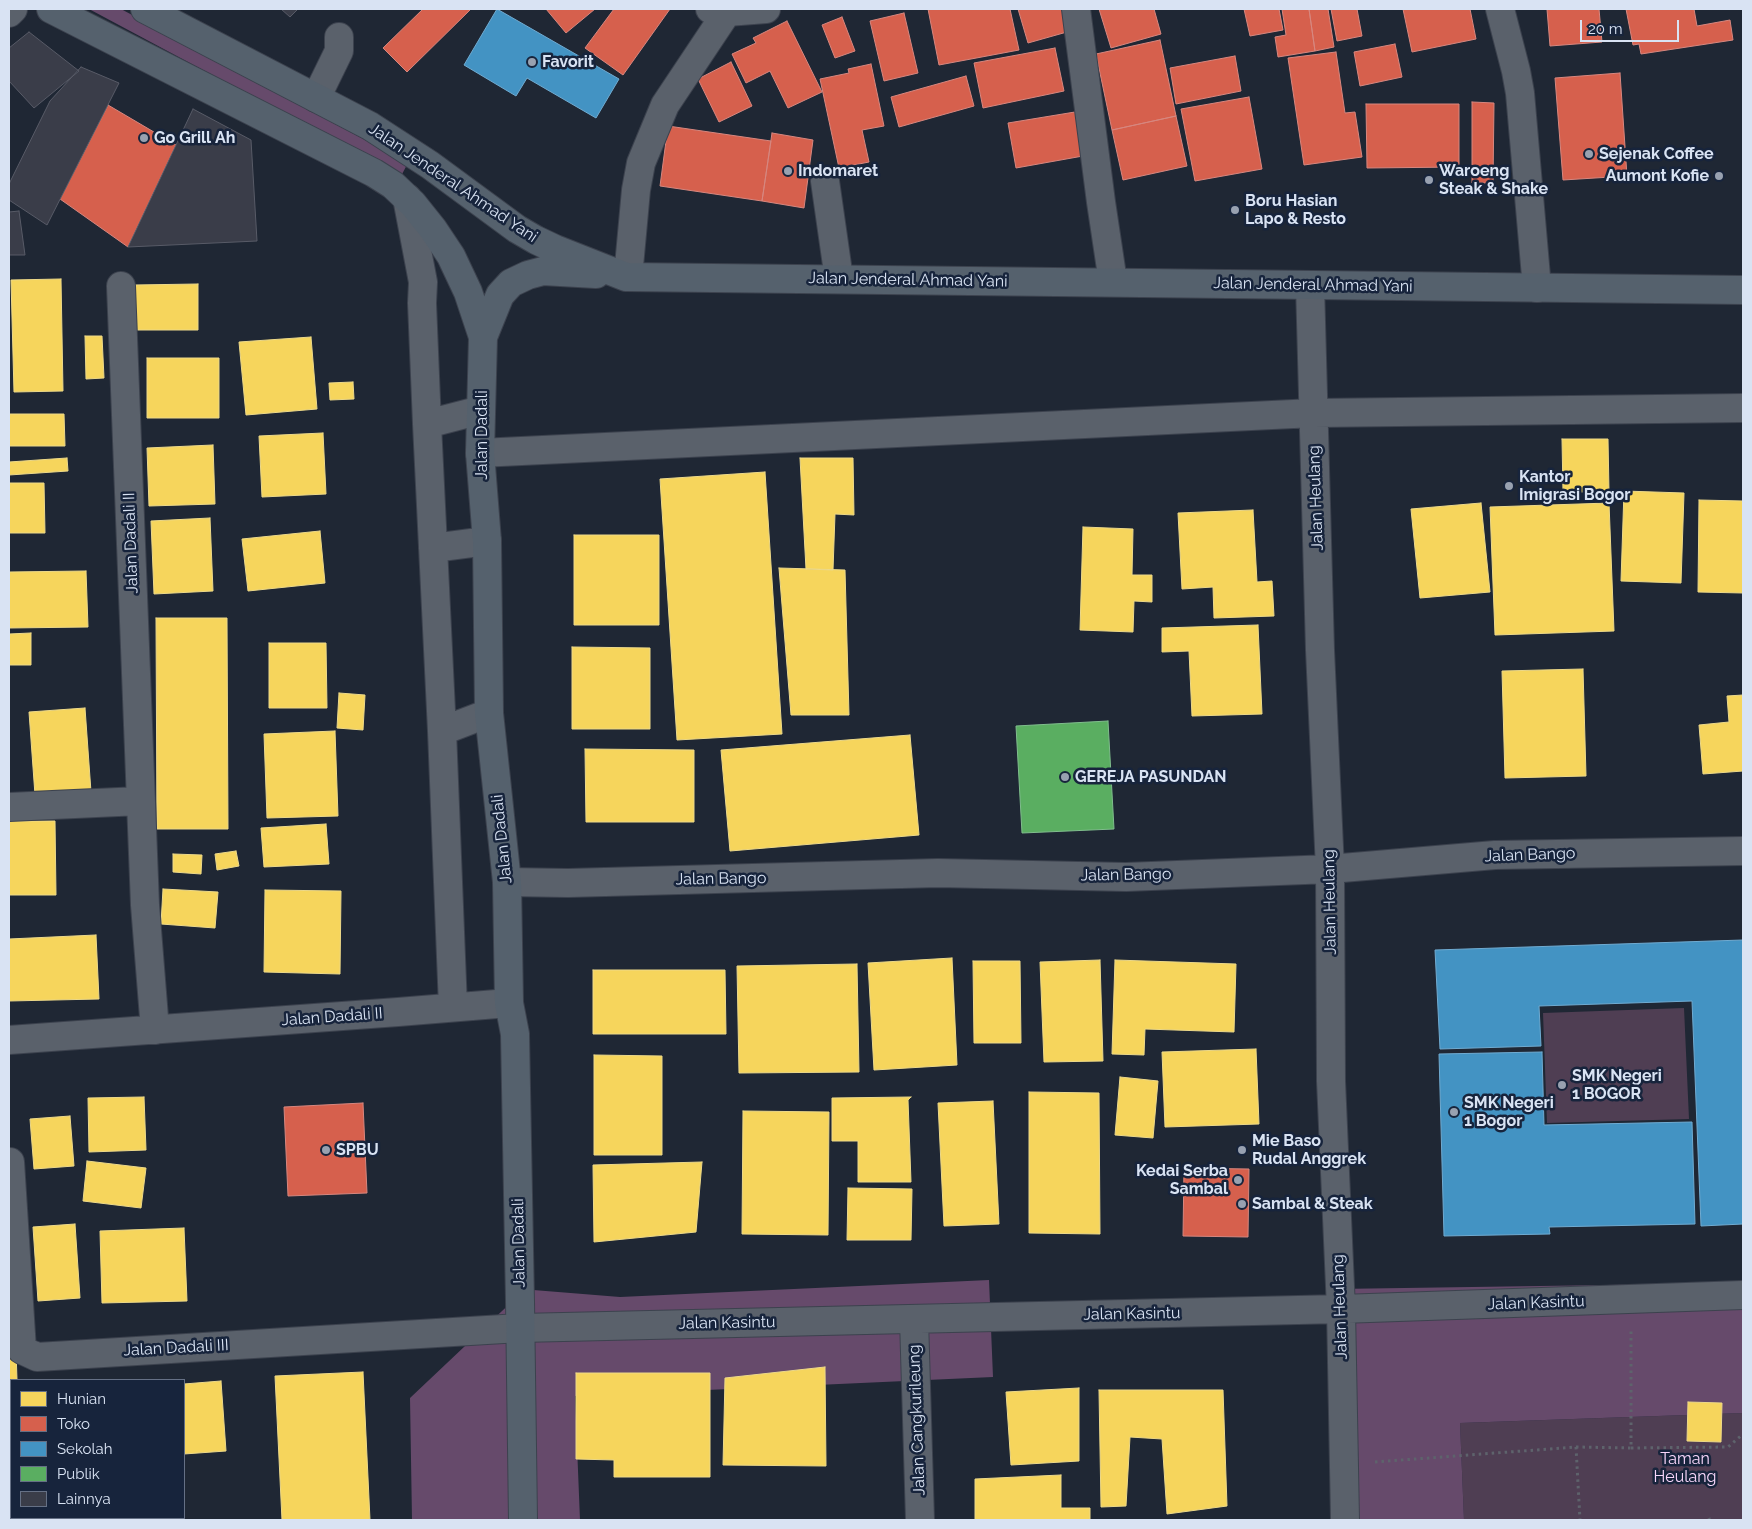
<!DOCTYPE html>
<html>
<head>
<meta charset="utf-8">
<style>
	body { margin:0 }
	#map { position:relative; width:1752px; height:1529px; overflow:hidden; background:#1f2734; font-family:Raleway,sans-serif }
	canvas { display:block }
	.frame { position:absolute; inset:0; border:10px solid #d9e3f3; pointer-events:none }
	.legend { position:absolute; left:10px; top:1379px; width:175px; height:140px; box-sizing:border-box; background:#17243c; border:1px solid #657085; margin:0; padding:6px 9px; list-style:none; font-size:15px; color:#d9e3f3 }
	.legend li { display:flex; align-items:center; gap:10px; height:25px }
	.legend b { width:25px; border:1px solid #657085 }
	.scale { position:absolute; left:1580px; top:20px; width:99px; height:22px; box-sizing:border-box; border:2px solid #d9e3f3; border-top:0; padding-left:6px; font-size:15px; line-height:18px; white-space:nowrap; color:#d9e3f3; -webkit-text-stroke:4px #17243c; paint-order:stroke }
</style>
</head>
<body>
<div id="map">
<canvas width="1752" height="1529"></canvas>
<div class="frame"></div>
<ul class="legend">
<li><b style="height:14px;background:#f6d55c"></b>Hunian</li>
<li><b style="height:14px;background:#d6604d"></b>Toko</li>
<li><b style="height:14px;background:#4393c3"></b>Sekolah</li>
<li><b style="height:14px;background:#5aae61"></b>Publik</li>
<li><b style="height:14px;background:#3a3d49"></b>Lainnya</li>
</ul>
<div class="scale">20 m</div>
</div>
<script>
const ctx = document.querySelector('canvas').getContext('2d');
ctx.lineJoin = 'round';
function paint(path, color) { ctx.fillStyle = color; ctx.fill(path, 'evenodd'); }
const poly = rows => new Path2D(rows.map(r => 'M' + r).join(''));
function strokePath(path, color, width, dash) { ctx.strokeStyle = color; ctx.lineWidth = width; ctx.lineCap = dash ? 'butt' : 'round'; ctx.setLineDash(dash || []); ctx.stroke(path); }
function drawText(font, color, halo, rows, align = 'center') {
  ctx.font = font + ' Raleway,sans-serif'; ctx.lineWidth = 5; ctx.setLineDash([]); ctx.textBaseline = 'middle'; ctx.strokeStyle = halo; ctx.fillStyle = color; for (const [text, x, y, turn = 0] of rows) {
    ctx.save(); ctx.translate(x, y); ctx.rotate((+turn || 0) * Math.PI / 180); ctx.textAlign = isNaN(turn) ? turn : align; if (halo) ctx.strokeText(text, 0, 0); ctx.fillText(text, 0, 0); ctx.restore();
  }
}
const green = poly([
	[1684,1008,1689,1119,1547,1123,1543,1013],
	[1743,1413,1743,1520,1464,1520,1460,1423]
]);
const forest = poly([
	[89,9,121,9,408,163,401,176],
	[989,1280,993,1377,575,1396,580,1520,412,1520,410,1398,520,1294,521,1289,620,1297],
	[1743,1283,1743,1413,1460,1423,1464,1520,1342,1520,1336,1289]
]);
const homes = poly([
	[61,279,63,391,14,392,11,280,61,279],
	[198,284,198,330,134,330,134,285,198,284],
	[85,336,102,336,104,378,86,379,85,336],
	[311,337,317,409,246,415,239,342,311,337],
	[147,358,219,358,219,418,147,418,147,358],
	[353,382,354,399,330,400,329,383,353,382],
	[9,414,64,414,65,446,9,446,9,414],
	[323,433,326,494,262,497,259,436,323,433],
	[1562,439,1608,439,1609,492,1563,492,1562,439],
	[213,445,215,504,149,506,147,448,213,445],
	[67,458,68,471,9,475,9,462,67,458],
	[800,458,853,458,854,515,835,514,833,570,806,569,800,458],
	[765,472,782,734,677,740,660,479,765,472],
	[9,483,44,483,45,533,9,533,9,483],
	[1624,491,1684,493,1681,583,1621,581,1624,491],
	[1699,500,1743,501,1743,593,1698,592,1699,500],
	[1481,503,1490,592,1420,598,1411,509,1481,503],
	[1609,503,1614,631,1495,635,1490,507,1609,503],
	[1253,510,1257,582,1272,581,1274,616,1214,618,1213,587,1182,589,1178,513,1253,510],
	[210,518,213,591,154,594,151,521,210,518],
	[1083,527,1133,529,1132,575,1152,575,1152,602,1134,601,1133,632,1080,630,1083,527],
	[320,531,325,583,248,591,242,539,320,531],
	[574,535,659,535,659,625,574,625,574,535],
	[779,568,845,570,849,715,791,715,779,568],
	[86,571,88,627,9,628,9,572,86,571],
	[156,618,227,618,228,829,157,829,156,618],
	[1258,625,1262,714,1192,716,1189,651,1162,652,1162,628,1258,625],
	[31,633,31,665,9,665,9,634,31,633],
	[269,643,326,643,327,708,269,708,269,643],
	[572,647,650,648,650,729,572,729,572,647],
	[1583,669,1586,776,1505,778,1502,671,1583,669],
	[339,693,365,695,363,730,337,728,339,693],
	[1743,695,1743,771,1703,774,1699,725,1729,722,1727,696,1743,695],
	[85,708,91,792,35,795,29,712,85,708],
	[335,731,338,816,267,818,264,734,335,731],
	[910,735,919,835,730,851,721,750,910,735],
	[585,749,694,750,694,822,586,822,585,749],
	[9,821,55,821,56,895,9,895,9,821],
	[326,824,329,864,264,867,261,828,326,824],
	[236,851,239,866,217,870,215,854,236,851],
	[173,854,202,855,201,874,173,872,173,854],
	[163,889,218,892,215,928,161,924,163,889],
	[265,890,341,891,340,974,264,972,265,890],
	[96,935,99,999,9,1001,9,939,96,935],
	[952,958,957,1065,874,1070,868,963,952,958],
	[1100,960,1103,1061,1044,1062,1040,962,1100,960],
	[1115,960,1236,964,1234,1032,1145,1029,1144,1055,1112,1054,1115,960],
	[973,961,1020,961,1021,1043,974,1043,973,961],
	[857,964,859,1072,739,1073,737,966,857,964],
	[593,970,725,970,726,1034,593,1034,593,970],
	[1256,1049,1259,1124,1165,1127,1162,1052,1256,1049],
	[594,1055,662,1056,662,1155,594,1155,594,1055],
	[1120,1077,1158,1081,1153,1138,1115,1135,1120,1077],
	[1029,1092,1099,1093,1100,1234,1029,1233,1029,1092],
	[144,1097,146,1150,89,1152,88,1098,144,1097],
	[911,1097,908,1100,911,1182,858,1182,858,1141,832,1141,832,1098,911,1097],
	[993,1101,999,1224,944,1226,938,1103,993,1101],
	[743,1111,829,1112,828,1235,742,1234,743,1111],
	[70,1116,74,1166,34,1169,30,1119,70,1116],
	[87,1161,146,1168,141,1208,83,1201,87,1161],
	[702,1162,696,1232,594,1242,593,1165,702,1162],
	[848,1188,912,1189,911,1240,847,1240,848,1188],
	[75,1224,80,1298,38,1301,33,1227,75,1224],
	[184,1228,187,1301,102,1303,100,1231,184,1228],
	[9,1351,16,1351,17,1380,11,1380,11,1443,9,1443,9,1351],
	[825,1367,826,1466,723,1465,725,1378,825,1367],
	[363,1372,370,1520,282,1520,275,1376,363,1372],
	[576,1373,710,1373,710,1477,614,1477,614,1460,576,1459,576,1373],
	[221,1381,226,1451,184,1454,184,1384,221,1381],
	[1079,1388,1079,1461,1011,1465,1006,1392,1079,1388],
	[1099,1390,1223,1390,1227,1506,1167,1514,1162,1439,1130,1437,1126,1506,1101,1507,1099,1390],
	[1688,1402,1722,1403,1721,1442,1687,1441,1688,1402],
	[1061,1475,1061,1508,1090,1508,1090,1520,975,1520,975,1479,1061,1475],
	[9,1478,11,1478,11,1518,24,1518,24,1520,9,1520,9,1478],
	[48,1518,76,1518,76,1520,30,1520,48,1518]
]);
const shops = poly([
	[423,9,471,9,407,72,383,48,423,9],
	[546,9,595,9,566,33,546,9],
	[614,9,670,9,623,75,585,48,614,9],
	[928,9,1010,9,1019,50,939,65,928,9],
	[1018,9,1067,9,1074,30,1028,43,1018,9],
	[1099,9,1154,9,1161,34,1111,48,1099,9],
	[1244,9,1279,9,1283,30,1250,36,1244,9],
	[1282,9,1309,9,1315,51,1278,57,1275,37,1286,35,1282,9],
	[1309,9,1328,9,1334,47,1315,51,1309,9],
	[1331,9,1357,9,1362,36,1337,41,1331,9],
	[1403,9,1470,9,1476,39,1412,52,1403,9],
	[1547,9,1599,9,1602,42,1550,46,1547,9],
	[1626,9,1694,9,1697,26,1730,20,1733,40,1641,54,1639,44,1633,45,1626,9],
	[904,13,918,73,884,81,870,21,904,13],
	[842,17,855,51,835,58,822,25,842,17],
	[787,21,822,92,788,108,770,71,746,83,732,54,756,43,753,38,787,21],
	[1160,40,1176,116,1112,130,1096,54,1160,40],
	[1395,44,1402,77,1360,86,1354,52,1395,44],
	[1055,48,1064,91,983,108,974,63,1055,48],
	[1336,52,1345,113,1355,112,1362,157,1304,165,1288,58,1336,52],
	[1235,56,1241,91,1176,104,1170,68,1235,56],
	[731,62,752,106,719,122,698,79,731,62],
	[871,64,884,126,862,130,869,162,839,168,820,79,849,73,848,69,871,64],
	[1620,73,1627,176,1563,180,1555,78,1620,73],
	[966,76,974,106,899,127,891,97,966,76],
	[1249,97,1262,169,1195,181,1181,109,1249,97],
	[1472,102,1494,103,1493,183,1472,183,1472,102],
	[1366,104,1459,104,1459,167,1367,168,1366,104],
	[108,105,176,145,128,247,60,199,108,105],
	[1075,112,1083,156,1016,168,1008,123,1075,112],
	[1176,116,1187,166,1123,180,1112,130,1176,116],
	[668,126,771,141,762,201,660,186,668,126],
	[772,133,813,140,804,208,762,201,772,133],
	[363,1103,367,1193,288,1196,284,1107,363,1103],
	[1184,1168,1249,1169,1248,1237,1183,1236,1184,1168]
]);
const schools = poly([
	[497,9,619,79,596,118,527,78,516,96,464,65,497,9],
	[1743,940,1743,1224,1701,1226,1692,1001,1539,1006,1541,1046,1440,1049,1435,950,1743,940],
	[1542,1052,1544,1125,1692,1122,1695,1224,1549,1227,1550,1234,1444,1236,1439,1054,1542,1052]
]);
const public = poly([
	[1108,721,1114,829,1022,833,1016,726,1108,721]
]);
const building = poly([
	[281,9,298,9,290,17,281,9],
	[29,32,79,71,34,108,9,81,9,48,29,32],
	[81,67,119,83,47,225,9,200,9,184,50,101,81,67],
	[193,109,251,140,257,241,128,247,193,109],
	[19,211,25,255,9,255,9,212,19,211]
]);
const path = poly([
	[1576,1447,1631,1448,1631,1331],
	[1631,1448,1728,1447,1743,1434],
	[1375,1462,1576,1447,1580,1520],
	[1708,1520,1710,1519,1712,1520]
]);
const minor = poly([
	[710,9,727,12,766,9],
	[1076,9,1101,202,1113,282],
	[1500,9,1516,71,1520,93,1537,288],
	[9,13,13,9],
	[316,98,339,51,339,37],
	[825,181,839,279],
	[407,198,423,282,422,303,427,424,442,731,453,1007],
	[628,277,636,190,641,163,665,105,727,12],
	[1310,285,1320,650,1330,869,1331,1081,1341,1309,1345,1520],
	[121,286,145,905,155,1030],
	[427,424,481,410],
	[480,453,1314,413,1743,408],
	[433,548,487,541],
	[442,731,489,713],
	[9,807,140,801],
	[507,882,568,883,938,873,1126,877,1330,869,1495,855,1743,851],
	[9,1040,398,1012,509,1003],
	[10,1162,22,1350,37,1357,520,1328,1341,1309,1743,1295],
	[914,1319,920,1520]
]);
const major = poly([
	[51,9,374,173,393,185,413,204,433,229,451,256,468,292,483,337,480,453,487,541,489,713,507,882,509,1003,515,1034,520,1302,523,1520],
	[145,9,370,126,430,165,517,229,536,240,555,249,626,277,1743,290],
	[483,337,500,295,511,283,528,275,543,271,596,274]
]);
const markers = [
	[532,62,5,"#98a1b0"],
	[144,138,5,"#98a1b0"],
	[1589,154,5,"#98a1b0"],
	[788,171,5,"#98a1b0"],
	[1719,176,5,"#98a1b0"],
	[1429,180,5,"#98a1b0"],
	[1235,210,5,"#98a1b0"],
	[1509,486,5,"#98a1b0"],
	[1065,777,5,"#98a1b0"],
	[1562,1085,5,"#98a1b0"],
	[1454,1112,5,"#98a1b0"],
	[326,1150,5,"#98a1b0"],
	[1242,1150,5,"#98a1b0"],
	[1238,1180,5,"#98a1b0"],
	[1242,1204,5,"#98a1b0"]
];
const poiNames = [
	["Favorit",542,62],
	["Go Grill Ah",154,138],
	["Sejenak Coffee",1599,154],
	["Indomaret",798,171],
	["Waroeng",1439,171],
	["Steak & Shake",1439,189],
	["Aumont Kofie",1709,176,"right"],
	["Boru Hasian",1245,201],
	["Lapo & Resto",1245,219],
	["Kantor",1519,477],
	["Imigrasi Bogor",1519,495],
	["GEREJA PASUNDAN",1075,777],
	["SMK Negeri",1572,1076],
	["1 BOGOR",1572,1094],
	["SMK Negeri",1464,1103],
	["1 Bogor",1464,1121],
	["Mie Baso",1252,1141],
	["Rudal Anggrek",1252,1159],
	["SPBU",336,1150],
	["Kedai Serba",1228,1171,"right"],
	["Sambal",1228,1189,"right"],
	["Sambal & Steak",1252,1204]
];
const streetNames = [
	["Jalan Jenderal Ahmad Yani",453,183,34],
	["Jalan Jenderal Ahmad Yani",908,280,1],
	["Jalan Jenderal Ahmad Yani",1313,285,1],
	["Jalan Dadali",482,435,-90],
	["Jalan Heulang",1316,498,-92],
	["Jalan Dadali II",131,543,-92],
	["Jalan Dadali",502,839,-96],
	["Jalan Bango",1530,855,-2],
	["Jalan Bango",1126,875,-1],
	["Jalan Bango",721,879,-1],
	["Jalan Heulang",1330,902,-91],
	["Jalan Dadali II",332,1017,-4],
	["Jalan Dadali",519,1243,-91],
	["Jalan Kasintu",1536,1303,-2],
	["Jalan Heulang",1340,1307,-92],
	["Jalan Kasintu",1132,1314,-1],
	["Jalan Kasintu",727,1323,-1],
	["Jalan Dadali III",176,1348,-3],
	["Jalan Cangkurileung",917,1420,-92]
];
const parkNames = [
	["Taman",1685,1459],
	["Heulang",1685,1477]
];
paint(green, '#4f3e53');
paint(forest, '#664a6b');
paint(homes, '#f6d55c');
strokePath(homes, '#edd989', 1);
paint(shops, '#d6604d');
strokePath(shops, '#d7877f', 1);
paint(schools, '#4393c3');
strokePath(schools, '#70abd1', 1);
paint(public, '#5aae61');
strokePath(public, '#80be8d', 1);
paint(building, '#3a3d49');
strokePath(building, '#585b67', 1);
strokePath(minor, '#3c424e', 30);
strokePath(major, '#3c424e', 30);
strokePath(path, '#5e636c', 3, [2.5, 4]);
strokePath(minor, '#5a616b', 28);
strokePath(major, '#55616d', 28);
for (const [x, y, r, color] of markers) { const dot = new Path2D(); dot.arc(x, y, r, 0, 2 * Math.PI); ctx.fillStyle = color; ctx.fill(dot); strokePath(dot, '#17243c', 2); }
drawText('bold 16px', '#d9e3f3', '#17243c', poiNames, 'left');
drawText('16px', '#d9e3f3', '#17243c', streetNames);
drawText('16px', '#f8d6fa', '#17243c', parkNames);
</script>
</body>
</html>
